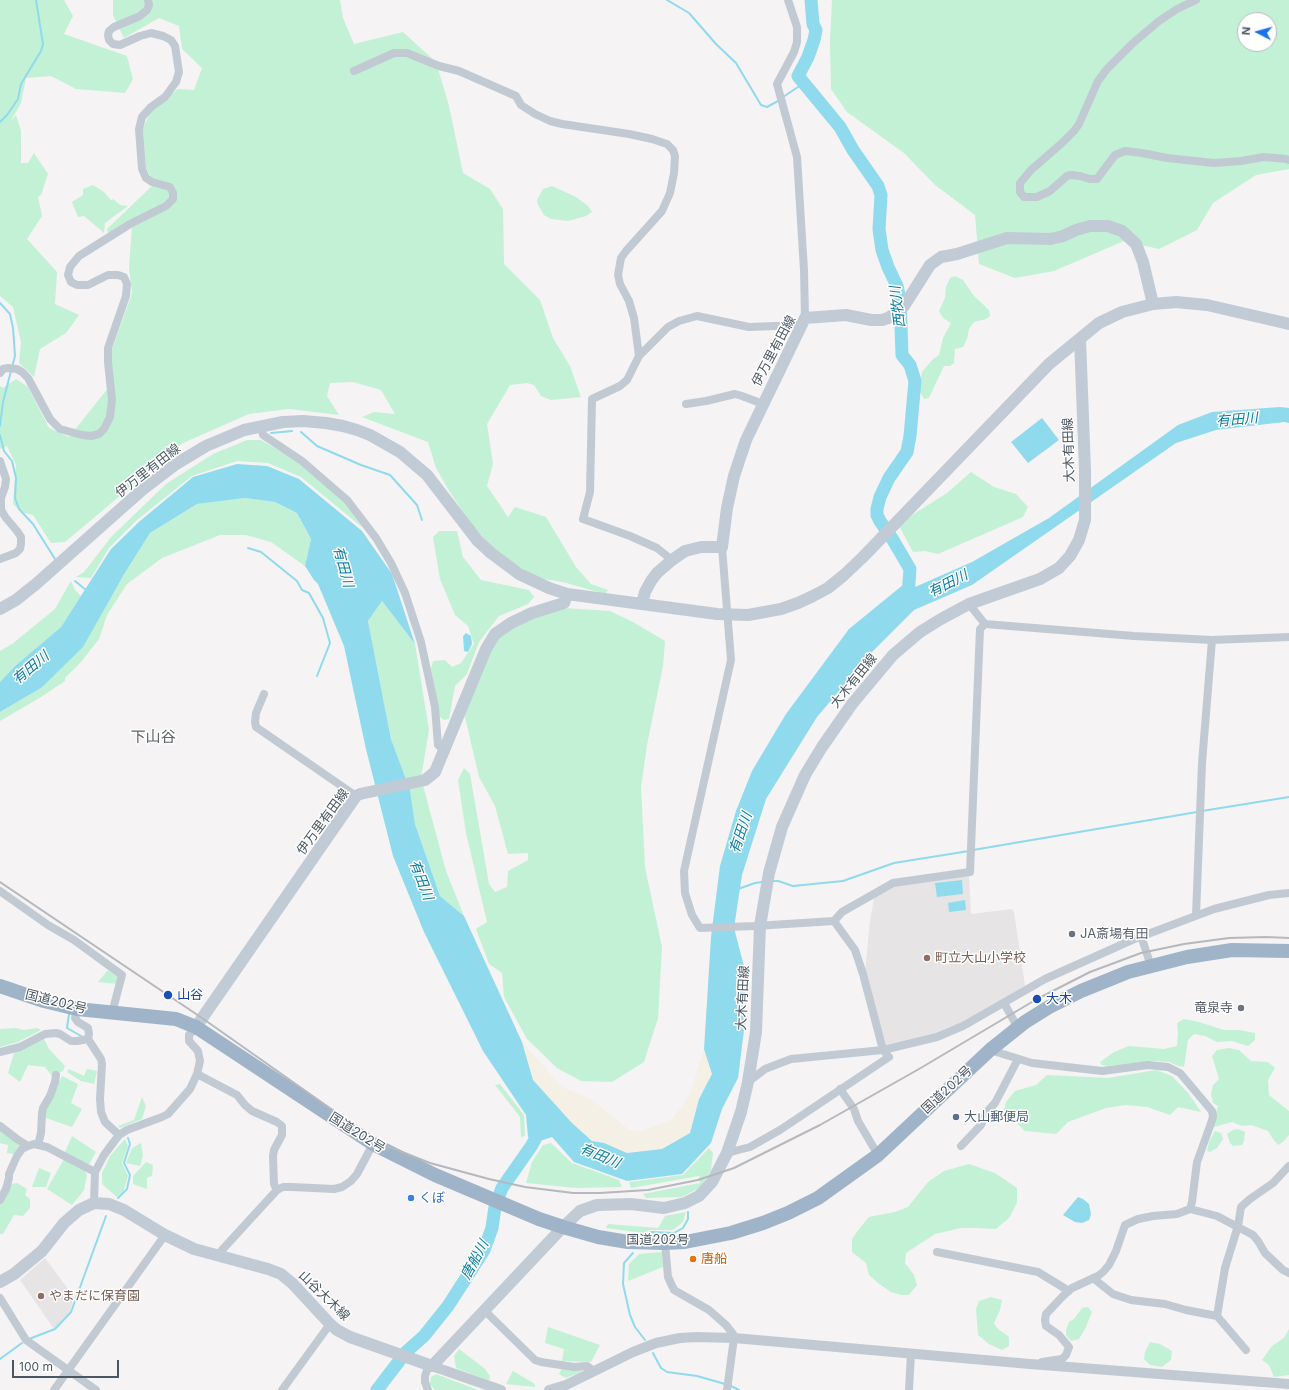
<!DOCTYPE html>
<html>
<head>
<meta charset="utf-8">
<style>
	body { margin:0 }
	#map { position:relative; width:1289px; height:1390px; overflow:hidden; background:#f5f3f3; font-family:Inter,sans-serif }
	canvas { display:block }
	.north { position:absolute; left:1237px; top:12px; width:40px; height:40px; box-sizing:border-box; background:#fff; border:1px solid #b7bbc0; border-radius:50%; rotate:276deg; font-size:11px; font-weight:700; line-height:16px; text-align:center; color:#4a5661 }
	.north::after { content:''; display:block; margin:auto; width:14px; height:18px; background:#1a73e8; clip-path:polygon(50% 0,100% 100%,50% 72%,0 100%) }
	.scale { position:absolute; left:12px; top:1360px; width:107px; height:18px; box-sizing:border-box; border:2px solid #4a5661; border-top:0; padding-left:5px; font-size:12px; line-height:14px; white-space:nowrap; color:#4a5661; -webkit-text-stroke:3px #fff; paint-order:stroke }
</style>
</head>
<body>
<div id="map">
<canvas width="1289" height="1390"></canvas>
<div class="north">N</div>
<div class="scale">100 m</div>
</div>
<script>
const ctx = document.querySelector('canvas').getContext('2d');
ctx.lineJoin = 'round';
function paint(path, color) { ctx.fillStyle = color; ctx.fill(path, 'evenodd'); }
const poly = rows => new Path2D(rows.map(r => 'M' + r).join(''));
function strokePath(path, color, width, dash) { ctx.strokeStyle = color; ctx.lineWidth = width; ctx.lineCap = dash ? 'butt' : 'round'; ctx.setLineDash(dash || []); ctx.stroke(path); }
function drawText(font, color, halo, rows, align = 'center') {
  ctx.font = font + ' Inter,"Noto Sans JP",sans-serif'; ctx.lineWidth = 3; ctx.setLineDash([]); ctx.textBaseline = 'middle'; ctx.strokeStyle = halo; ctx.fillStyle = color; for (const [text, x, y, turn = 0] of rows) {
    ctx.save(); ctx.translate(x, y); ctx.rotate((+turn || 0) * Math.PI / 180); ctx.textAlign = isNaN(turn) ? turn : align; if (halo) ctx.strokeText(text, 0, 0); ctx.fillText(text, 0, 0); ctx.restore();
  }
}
const education = poly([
	[969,876,971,914,1012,909,1014,912,1025,986,963,1022,936,1034,884,1045,865,972,870,921,874,898,895,886],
	[45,1258,74,1297,70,1311,54,1329,20,1280]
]);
const green = poly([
	[0,0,64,0,73,16,64,34,127,56,133,79,125,93,76,89,51,76,26,78,21,103,11,121,16,115,21,131,21,163,28,163,34,153,48,174,41,195,38,197,42,216,27,239,57,272,55,304,79,315,66,333,40,349,34,377,19,363,21,342,13,307,0,296],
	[113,0,340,0,343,18,354,44,403,32,436,62,449,106,463,173,490,189,503,209,504,264,540,300,553,338,570,366,581,397,551,400,541,396,534,385,527,383,510,385,487,424,493,464,487,486,508,517,515,507,546,517,576,567,591,584,608,590,605,594,563,582,537,578,499,554,471,524,448,489,436,468,428,442,362,417,374,412,395,414,381,390,353,382,330,383,327,396,339,415,289,409,249,414,183,443,65,542,51,543,33,515,21,512,13,504,16,465,7,446,0,449,0,386,3,388,16,379,28,387,49,428,69,437,113,382,111,352,132,293,129,268,132,226,109,236,107,229,154,184,146,168,143,128,152,109,178,89,194,90,202,68,182,49,179,26,159,18,124,38,113,15],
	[832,0,1289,0,1289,169,1256,175,1213,203,1197,230,1159,249,1124,241,1054,271,1015,278,979,264,975,215,935,185,904,153,847,112,831,89,830,40],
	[1245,20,1269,20,1269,44,1245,44],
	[93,185,104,192,111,200,113,199,120,205,128,206,105,223,104,233,84,216,78,217,72,202,83,195,83,189],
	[552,186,576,197,588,206,592,212,586,216,568,221,551,219,544,215,538,205,537,200,543,189],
	[955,276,963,280,974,296,989,310,990,316,986,319,974,322,969,329,967,339,963,347,955,349,954,363,950,366,944,366,929,398,924,399,919,390,922,372,933,359,939,355,943,338,951,323,943,318,939,311,945,298,946,287,950,278],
	[247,440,261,440,298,461,342,500,363,528,301,477,268,463,237,461,192,476,137,520,109,548,91,578,76,577,84,572,112,536,166,484,213,454],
	[971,472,994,487,1016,494,1028,507,1023,517,938,554,925,551,913,552,898,524,947,493],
	[245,498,275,502,297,513,311,539,305,566,271,542,246,535,220,535,162,558,127,584,107,615,99,639,81,662,65,678,65,681,41,697,0,721,0,712,41,688,123,576,150,533,197,504],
	[439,531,457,531,463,557,481,580,529,590,534,597,528,604,499,616,479,642,467,674,455,686,449,719,444,720,439,716,431,669,433,661,445,660,452,667,461,663,474,644,468,626,455,615,440,579,433,537],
	[71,581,75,590,81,596,61,627,15,666,0,682,0,651,12,644,55,609],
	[382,601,415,644,429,730,421,778,446,871,464,916,440,896,415,824,410,790,391,739,368,621],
	[564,608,610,611,633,622,665,641,663,666,647,745,641,787,645,867,662,947,658,1018,644,1062,612,1082,581,1081,557,1068,527,1039,504,997,502,973,489,964,476,929,487,922,466,833,458,780,464,768,470,774,489,884,495,892,507,887,508,871,528,860,528,853,508,854,495,806,479,777,464,713,485,655,499,637,530,617],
	[108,970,118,977,118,984,98,982],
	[1184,1019,1199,1022,1224,1030,1239,1030,1255,1033,1255,1040,1248,1046,1232,1041,1217,1042,1205,1036,1194,1034,1188,1040,1184,1067,1178,1066,1169,1062,1153,1061,1108,1066,1102,1065,1100,1062,1114,1052,1129,1046,1164,1049,1177,1046,1178,1034,1177,1023],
	[16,1028,24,1030,37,1028,41,1030,18,1042,0,1047,0,1029],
	[44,1039,49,1049,65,1066,63,1071,52,1076,45,1067,28,1065,20,1082,8,1073,14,1053],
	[1229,1048,1239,1050,1251,1061,1268,1062,1275,1068,1268,1080,1269,1095,1289,1111,1289,1135,1284,1141,1278,1145,1273,1139,1268,1131,1251,1125,1242,1126,1232,1122,1214,1127,1214,1119,1218,1106,1213,1103,1211,1094,1213,1085,1219,1079,1212,1056,1217,1050],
	[69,1069,84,1076,87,1069,97,1071,94,1084,81,1081,67,1072],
	[1156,1070,1172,1076,1189,1094,1201,1112,1178,1107,1170,1115,1147,1107,1126,1105,1106,1108,1068,1122,1056,1134,1025,1131,1004,1111,1006,1102,1015,1091,1036,1085,1047,1075,1108,1078],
	[62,1076,78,1084,71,1103,82,1109,72,1127,46,1118,46,1108],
	[500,1084,524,1115,525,1136,521,1137,520,1117,495,1085],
	[142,1097,146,1106,142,1119,120,1128,118,1126,134,1120],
	[0,1129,21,1145,14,1154,7,1153,8,1145,0,1143],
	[1238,1129,1245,1132,1244,1141,1242,1145,1233,1146,1230,1143,1227,1134,1233,1130],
	[1215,1131,1221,1133,1223,1139,1217,1148,1210,1152,1207,1151,1209,1142],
	[72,1136,96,1152,88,1166,65,1152],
	[125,1139,128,1146,122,1163,128,1176,124,1190,117,1197,102,1184,102,1173,110,1156],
	[141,1143,143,1155,140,1166,126,1163,132,1148],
	[551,1143,572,1163,619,1180,622,1187,576,1188,526,1183,532,1162,543,1145],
	[709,1148,713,1153,711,1170,701,1187,682,1197,646,1198,643,1194,700,1183,699,1176,631,1188,629,1182,683,1175],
	[64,1159,84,1170,87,1174,84,1190,72,1205,47,1189],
	[146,1162,153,1165,152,1176,147,1178,147,1189,133,1184,133,1176],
	[969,1164,995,1173,1017,1188,1017,1203,1009,1218,996,1229,977,1228,961,1228,935,1234,906,1253,905,1263,914,1275,917,1285,909,1295,901,1295,891,1292,878,1283,869,1275,866,1263,852,1252,852,1239,859,1229,869,1217,895,1212,908,1207,928,1182,944,1171],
	[39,1168,51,1173,46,1187,32,1187],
	[17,1183,27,1189,25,1195,30,1199,30,1208,23,1216,14,1215,3,1234,0,1234,0,1205,8,1191,11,1184],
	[686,1212,683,1222,673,1230,650,1230,643,1233,606,1228,608,1224,658,1228,665,1216],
	[662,1252,663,1267,628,1281,629,1264,639,1254],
	[991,1297,1002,1300,1000,1310,994,1323,997,1328,1009,1337,1009,1346,1002,1350,989,1344,978,1335,976,1309,979,1301],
	[1088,1307,1092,1312,1090,1317,1085,1329,1079,1339,1071,1341,1066,1335,1066,1330,1069,1322,1074,1319,1082,1308],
	[548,1327,600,1345,591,1362,562,1361,564,1349,545,1343],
	[1289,1329,1289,1375,1274,1377,1269,1365,1262,1360,1272,1346,1284,1338],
	[1150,1342,1160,1344,1172,1351,1171,1360,1162,1367,1150,1365,1144,1359,1145,1352],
	[459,1349,484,1368,490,1376,489,1381,456,1368,454,1356],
	[562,1368,581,1369,581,1372,566,1378,559,1374],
	[513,1371,535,1384,535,1387,506,1384],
	[436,1374,478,1390,435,1390,430,1384,431,1377]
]);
const sand = poly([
	[522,1042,562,1087,591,1099,628,1129,641,1131,670,1121,690,1095,704,1049,712,1074,699,1099,690,1133,662,1149,627,1153,604,1143,592,1141,572,1123,533,1080]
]);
const water = poly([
	[1280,407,1289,408,1289,423,1284,422,1216,430,1176,443,972,585,914,610,872,652,817,717,766,799,742,875,734,928,745,970,746,1014,738,1078,722,1109,711,1143,682,1174,627,1181,574,1162,552,1137,540,1141,528,1137,526,1115,483,1051,424,932,393,856,366,749,344,646,318,584,314,580,305,566,311,539,297,513,275,502,245,498,197,504,150,533,123,576,83,647,41,688,0,712,0,682,15,666,61,627,111,549,140,521,193,477,237,464,267,466,299,479,362,531,392,574,415,644,382,601,368,621,391,739,410,790,415,824,440,896,464,916,522,1042,533,1080,572,1123,592,1141,604,1143,627,1153,662,1149,690,1133,699,1099,712,1074,704,1049,711,937,720,866,736,811,752,771,786,714,849,629,909,580,915,587,972,562,1049,518,1178,425,1212,412],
	[1042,418,1059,440,1028,463,1011,442],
	[466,633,471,636,472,644,468,652,464,651,463,636],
	[962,880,963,894,937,897,935,883],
	[965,900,966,910,949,912,948,903],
	[1078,1197,1083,1199,1089,1204,1091,1214,1089,1220,1082,1223,1075,1222,1063,1215]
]);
const stream = poly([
	[667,0,689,13,716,44,736,63,761,105,767,107,778,101],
	[783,97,804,83],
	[0,122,7,115,18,99,21,84,41,51,43,44,36,0],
	[0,303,10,314,13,328,15,356,12,367],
	[0,426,3,402,11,371],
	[301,432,317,446,361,465,390,475,417,505,422,520],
	[271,433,292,431],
	[0,435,4,451,12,461,16,478,15,498,19,509,33,524,55,559],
	[248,548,261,552,297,581,302,590,309,593,323,618,330,643,317,676],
	[75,581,86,590],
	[1202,811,1289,797],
	[973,850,1197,812],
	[773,881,778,881,793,886,843,881,894,863,969,851],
	[738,889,755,883,762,882],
	[69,1014,67,1028,81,1036],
	[118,1198,127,1189,130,1175,124,1163,130,1144,128,1138],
	[646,1235,651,1232,674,1233,683,1228,688,1219,688,1212],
	[633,1253,624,1263,623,1284,630,1315,635,1327,645,1340],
	[29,1339,55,1329,71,1312,106,1216],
	[653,1353,661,1368,667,1372,697,1376,725,1384],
	[0,1359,22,1343],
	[729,1385,739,1390]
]);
const river = poly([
	[811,0,813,24,816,30,814,40,808,57,798,76,840,127,853,150,878,186,881,195,879,229,882,250,888,267,897,286,900,299,902,355,910,365,915,381,910,436,907,452,889,478,880,497,877,509,877,515,880,521,893,540,910,569,908,596],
	[377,1390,406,1352,424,1336,448,1306,484,1250,492,1228,495,1207,502,1188,532,1145,540,1130,541,1124]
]);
const minor = poly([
	[788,0,797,27,797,42,794,52,777,84,797,157,804,270,805,318],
	[1196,0,1177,9,1159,21,1133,43,1107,69,1098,81,1079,124,1074,131,1062,143,1031,170,1020,183,1020,192,1024,197,1037,197,1050,191,1067,176,1071,175,1080,176,1090,179,1097,179,1115,155,1125,151,1142,153,1167,158,1214,163,1241,161,1264,157,1286,159,1289,160],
	[354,71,394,53,407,53,439,66,459,71,516,96,521,105,535,114,550,121,562,124,629,134,652,139,667,144,673,150,675,156,674,173,670,193,662,211,626,251,621,258,618,275,620,284,629,301,634,318,639,356,668,327,679,321,697,316,749,327,801,325],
	[639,356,627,380,620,386,592,399,590,492,583,519,630,536,657,548,672,560],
	[0,373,3,369,8,368,17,369,22,372,28,378,50,419,60,429,82,435,91,436,99,434,104,429,110,417,112,400,108,362,108,348,126,296,127,284,124,277,118,275,108,275,88,285,77,285,71,282,68,275,70,267,79,256,130,224,166,206,173,199,173,193,170,187,152,182,146,178,142,169,139,129,142,117,151,107,165,97,176,82,179,72,175,46,171,40,163,36,151,33,140,36,120,45,113,44,109,40,108,35,109,31,114,27,140,16,147,10,149,5,148,0],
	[686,404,706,401,735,394,742,396,763,404],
	[261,426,263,435,302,461,347,500,376,538,391,563,405,593,421,642,435,707,438,745,444,750],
	[0,461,6,479,5,487,1,498,1,510,6,518,17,531,21,537,21,544,20,549,16,553,0,559],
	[722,547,731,660,684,871,685,893,692,915,700,928,755,926,834,921,842,912,893,883,970,872,980,629,985,624],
	[969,604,985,624,1134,636,1212,640,1289,637],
	[264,694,256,713,255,722,256,727,356,796],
	[0,891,48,925,74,940,122,975,112,1013],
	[1196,915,1202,763,1212,640],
	[1141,936,1151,966],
	[1004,1003,1018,1028],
	[88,1039,101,1059,102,1064,100,1099,101,1112,105,1122,119,1135],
	[990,1050,1032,1063,1102,1071,1148,1065,1168,1067,1180,1073,1212,1111,1213,1117,1210,1126,1197,1162,1192,1202,1190,1209,1177,1214,1153,1216,1138,1219,1125,1225,1116,1251,1109,1265,1103,1272,1098,1276,1072,1288,1063,1296,1046,1314,1045,1320,1046,1326,1059,1335,1069,1347,1066,1355,1062,1359,1042,1362],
	[0,1052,20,1047,45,1034,56,1033,60,1034,71,1041,77,1041,88,1039,89,1034,88,1028,78,1022,75,1018,77,1009],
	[197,1074,237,1095,245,1105,252,1111,277,1122,282,1126,282,1135,274,1150,273,1156,274,1184,277,1190],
	[748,1082,765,1069,791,1059,883,1050,937,1037,963,1026,1045,979,1132,940,1214,909,1269,895,1289,893],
	[840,1089,854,1109,858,1121,878,1155],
	[0,1126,17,1139,28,1146,34,1144,47,1147,95,1172],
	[38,1145,41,1133,42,1113,43,1108,50,1096,55,1082,56,1075],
	[961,1146,981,1125,986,1113,995,1103,1018,1059],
	[727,1153,750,1147,780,1130,889,1057,883,1050,863,974,855,950,834,921],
	[0,1200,6,1189,9,1178,9,1174,17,1156,22,1149,28,1146],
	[94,1203,95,1172,104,1155,119,1135,127,1130,162,1117,168,1114,190,1089,197,1074,200,1061,198,1051,189,1041,189,1035,196,1027],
	[1190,1209,1217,1216,1253,1235,1258,1241,1265,1253,1283,1270,1289,1273],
	[665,1243,668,1277,674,1290,709,1310,726,1325,733,1334,734,1338,727,1390],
	[937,1252,1038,1272,1069,1291],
	[219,1256,222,1250,277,1190,283,1187,292,1187,334,1189,342,1187,351,1181,357,1174,373,1144],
	[1093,1278,1113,1294,1131,1300,1165,1304,1186,1310,1217,1316,1246,1350],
	[0,1298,26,1340,96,1390],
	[484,1310,535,1360,541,1362,574,1367,587,1366,594,1371],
	[1217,1316,1225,1268,1238,1226,1241,1207,1250,1199,1273,1183,1289,1166],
	[54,1390,165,1235],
	[282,1390,330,1324],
	[428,1390,425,1382,425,1376,427,1370,432,1366],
	[909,1390,911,1353]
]);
const tertiary = poly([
	[432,1366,501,1390],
	[549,1390,566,1385,633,1352,656,1343,680,1338,697,1337,734,1338,1030,1364,1289,1384]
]);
const secondary = poly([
	[642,604,645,592,651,581,657,573,672,560,685,551,701,547,722,547,727,508,734,476,746,440,805,318,846,315,871,320,882,320,888,318,898,312,904,306,930,265,941,257,957,254,1007,238,1051,239,1063,236,1076,230,1090,226,1108,226,1122,231,1136,244,1143,262,1153,304],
	[0,609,16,600,36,584,142,490,176,464,206,446,244,430,283,422,303,421,326,423,343,426,357,430,370,435,400,452,427,475,477,540,491,553,519,574,549,588,567,594,717,614,748,615,781,609,798,603,813,596,828,588,844,575,863,557,1049,364,1099,323,1122,312,1153,304,1176,302,1207,305,1289,324],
	[196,1027,356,796,360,794,425,780,435,772,486,649,495,634,511,623,532,613,564,603,567,594],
	[0,1282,14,1274,42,1251,64,1223,79,1210,94,1203,109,1204,124,1210,165,1235,194,1249,268,1269,281,1274,293,1284,330,1324,337,1330,350,1337,432,1366,563,1227,580,1211,597,1205,631,1204,664,1208,685,1203,699,1196,712,1182,727,1153,741,1112,748,1082,756,1032,760,926,769,873,782,827,805,775,822,747,852,704,893,655,920,632,941,619,969,604,1040,579,1059,568,1070,556,1079,540,1085,520,1085,470,1080,339]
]);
const trunk = poly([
	[0,986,44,1001,77,1009,176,1019,196,1027,373,1144,435,1175,539,1219,563,1227,598,1237,628,1242,665,1243,685,1242,731,1233,763,1223,788,1213,818,1198,878,1155,990,1050,1025,1022,1049,1007,1081,991,1128,972,1187,957,1232,950,1289,951]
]);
const rail = poly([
	[0,882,202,1018,361,1130,387,1146,430,1163,489,1179,525,1187,573,1193,600,1193,648,1190,698,1180,734,1168,820,1125,919,1069,1037,999,1090,972,1141,953,1184,944,1229,938,1266,937,1289,938]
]);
const markers = [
	[1072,934,4,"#6b7280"],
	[927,958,4,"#8d6e63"],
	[168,995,5,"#1a4fb4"],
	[1037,999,5,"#1a4fb4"],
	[1241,1008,4,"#6b7280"],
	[956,1117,4,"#5c6f8a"],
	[411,1198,4,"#3f7fe0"],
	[693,1259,4,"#e8710a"],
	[41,1296,4,"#8d6e63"]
];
const streetNames = [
	["伊万里有田線",774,351,-62],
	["大木有田線",1069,450,-92],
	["伊万里有田線",148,471,-38],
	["大木有田線",854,681,-51],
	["伊万里有田線",323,822,-54],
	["大木有田線",743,998,-87],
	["国道202号",56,1002,14],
	["国道202号",947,1090,-43],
	["国道202号",357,1133,32],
	["国道202号",658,1240],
	["山谷大木線",324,1296,44]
];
const worshipNames = [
	["JA斎場有田",1080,934],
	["竜泉寺",1233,1008,"right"]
];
const educationNames = [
	["町立大山小学校",935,958],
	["やまだに保育園",49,1296]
];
const transitNames = [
	["山谷",177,995],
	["大木",1046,999]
];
const serviceNames = [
	["大山郵便局",964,1117]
];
const shopNames = [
	["くぼ",419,1198]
];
const foodNames = [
	["唐船",701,1259]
];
const waterNames = [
	["西牧川",898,307,-97],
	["有田川",1237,420,-5],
	["有田川",343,567,75],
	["有田川",948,584,-27],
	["有田川",31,668,-40],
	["有田川",741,833,-71],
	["有田川",421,880,69],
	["有田川",600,1156,23],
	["唐船川",475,1260,-62]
];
const quarterNames = [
	["下山谷",153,737]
];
paint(education, '#e6e4e5');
paint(green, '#c3f1d5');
paint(sand, '#f5f0e5');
paint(water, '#90daee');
strokePath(stream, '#90daee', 2);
strokePath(river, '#90daee', 13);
strokePath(minor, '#c1cad2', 8);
strokePath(tertiary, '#c1cad2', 10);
strokePath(secondary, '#c1cbd6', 12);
strokePath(trunk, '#9fb4c9', 14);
strokePath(rail, '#b5b8bd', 2);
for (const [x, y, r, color] of markers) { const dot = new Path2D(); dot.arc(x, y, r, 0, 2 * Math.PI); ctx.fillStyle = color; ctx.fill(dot); strokePath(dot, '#fff', 1.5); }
drawText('13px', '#4a5661', '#fff', streetNames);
drawText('13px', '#5b616d', '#fff', worshipNames, 'left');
drawText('13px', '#785e54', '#fff', educationNames, 'left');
drawText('13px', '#164399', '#fff', transitNames, 'left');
drawText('13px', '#4e5e75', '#fff', serviceNames, 'left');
drawText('13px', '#366cbe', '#fff', shopNames, 'left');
drawText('13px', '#c56008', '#fff', foodNames, 'left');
drawText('italic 14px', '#0c7c9b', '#fff', waterNames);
drawText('15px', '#5f6368', '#fff', quarterNames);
</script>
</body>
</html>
